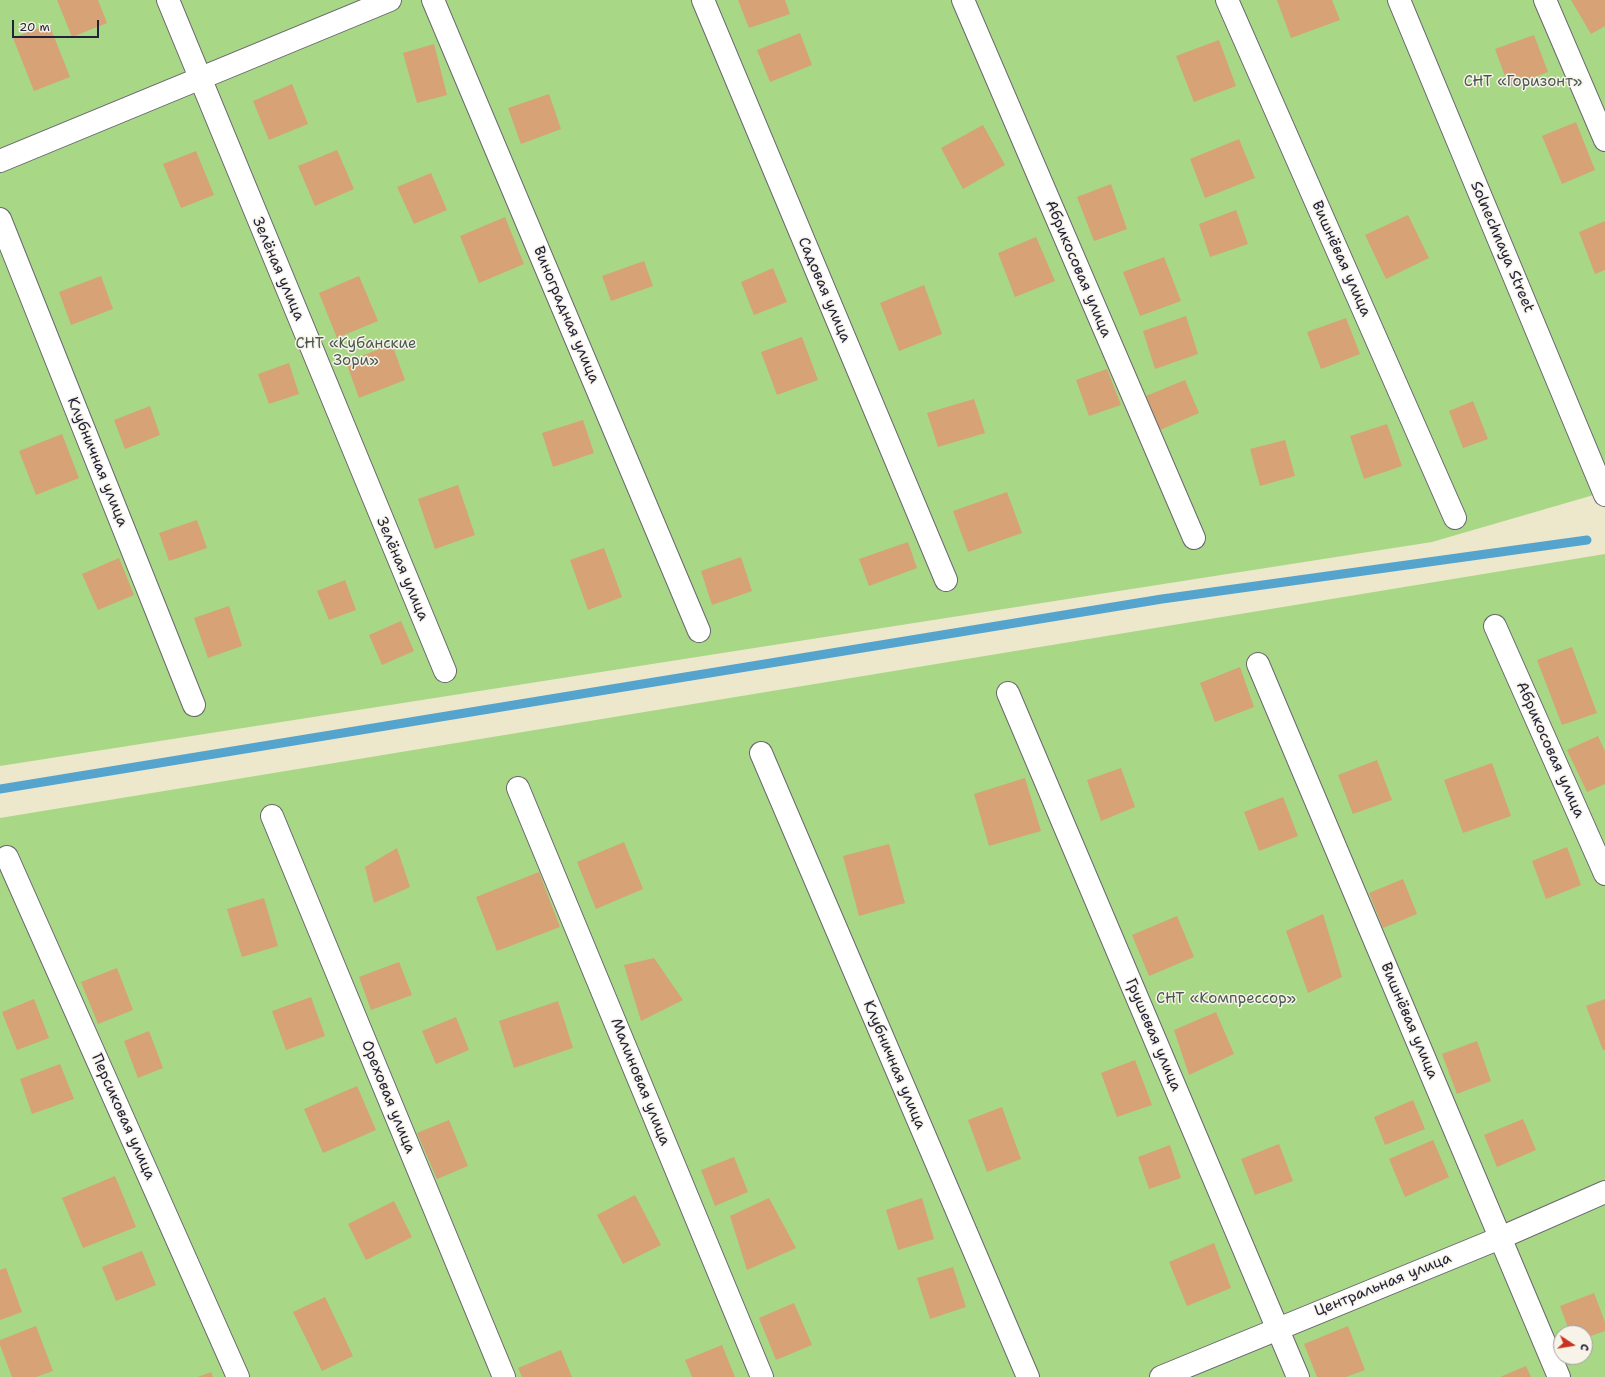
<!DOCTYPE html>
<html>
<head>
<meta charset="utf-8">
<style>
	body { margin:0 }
	#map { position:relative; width:1605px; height:1377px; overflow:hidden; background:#ede7cc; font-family:"Shantell Sans",sans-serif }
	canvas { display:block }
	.north { position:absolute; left:1553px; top:1325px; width:40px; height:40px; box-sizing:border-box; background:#f7f3e8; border:1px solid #a29fa3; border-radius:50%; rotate:102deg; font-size:11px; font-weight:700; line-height:16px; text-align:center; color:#22223b }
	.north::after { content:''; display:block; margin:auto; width:14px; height:18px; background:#c8321e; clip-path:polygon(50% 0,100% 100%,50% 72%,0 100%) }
	.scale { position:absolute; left:12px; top:20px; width:87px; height:18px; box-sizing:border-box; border:2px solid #22223b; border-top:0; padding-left:5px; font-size:12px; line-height:14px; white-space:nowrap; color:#22223b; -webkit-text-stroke:3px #f7f3e8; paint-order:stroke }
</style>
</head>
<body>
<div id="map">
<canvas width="1605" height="1377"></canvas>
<div class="north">С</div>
<div class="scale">20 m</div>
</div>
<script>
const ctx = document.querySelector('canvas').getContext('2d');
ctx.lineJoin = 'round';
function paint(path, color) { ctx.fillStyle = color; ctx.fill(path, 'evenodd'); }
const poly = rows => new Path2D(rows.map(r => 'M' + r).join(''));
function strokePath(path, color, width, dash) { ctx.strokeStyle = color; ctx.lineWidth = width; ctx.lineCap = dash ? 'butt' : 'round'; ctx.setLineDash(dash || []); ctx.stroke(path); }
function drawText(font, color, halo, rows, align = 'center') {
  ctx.font = font + ' "Shantell Sans",sans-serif'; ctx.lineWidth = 3; ctx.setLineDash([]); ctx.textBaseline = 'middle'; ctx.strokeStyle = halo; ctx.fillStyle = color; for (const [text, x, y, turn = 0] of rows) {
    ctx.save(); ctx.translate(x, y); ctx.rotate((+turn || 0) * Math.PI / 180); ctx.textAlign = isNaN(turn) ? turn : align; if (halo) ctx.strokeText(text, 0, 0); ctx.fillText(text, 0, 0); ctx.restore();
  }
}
const green = poly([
	[0,0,1605,0,1605,495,1604,492,1432,542,0,766],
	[1605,554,1605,1377,0,1377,0,818],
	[1561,1333,1585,1333,1585,1357,1561,1357]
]);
const stream = poly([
	[0,789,1162,599,1587,540]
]);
const building = poly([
	[57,0,98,0,107,23,72,37],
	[738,0,785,0,790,14,749,28],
	[1277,0,1332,0,1340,20,1291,38],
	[1571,0,1605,0,1605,26,1591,34],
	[49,24,70,77,34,91,13,38],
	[800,33,812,65,770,82,757,50],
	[1534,35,1548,72,1509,87,1495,49],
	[1219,40,1236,86,1194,102,1176,56],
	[434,44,447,95,417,103,403,53],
	[292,84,308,124,269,140,253,101],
	[549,94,561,129,521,144,508,108],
	[1576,122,1595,170,1562,184,1542,136],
	[983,125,1005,165,963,189,941,148],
	[1239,139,1255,178,1205,198,1190,159],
	[337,150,354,189,315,206,298,166],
	[196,151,214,195,181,208,163,164],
	[431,173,447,210,414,224,397,187],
	[1111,184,1127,229,1094,241,1077,197],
	[1236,210,1248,244,1210,257,1199,224],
	[1408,215,1429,258,1386,279,1365,235],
	[505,217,524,264,479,283,460,236],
	[1605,221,1605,270,1595,274,1579,232],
	[1036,237,1055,281,1015,297,998,253],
	[1164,257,1181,301,1140,316,1123,272],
	[644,261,653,286,611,301,602,276],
	[773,268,787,302,754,315,741,282],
	[101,276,113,309,71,325,59,292],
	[359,276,378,321,337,338,319,293],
	[924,285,942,334,899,351,880,303],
	[1186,316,1198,354,1155,369,1143,331],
	[1346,318,1360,354,1321,369,1307,332],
	[802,337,818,380,777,395,761,352],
	[392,344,405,380,359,398,346,362],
	[289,363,299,394,269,404,258,374],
	[1107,369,1121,405,1089,416,1076,380],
	[1185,380,1199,413,1160,430,1146,396],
	[974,399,985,433,938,447,927,413],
	[1473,401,1488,439,1463,448,1449,411],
	[150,406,160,435,125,449,114,420],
	[583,420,594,453,553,467,542,433],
	[1387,424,1402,466,1364,479,1350,436],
	[62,434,79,478,36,495,19,451],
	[1285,440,1295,476,1260,486,1250,449],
	[458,485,475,535,435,549,418,499],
	[1007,492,1022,533,968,552,953,511],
	[197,520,207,548,169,561,159,533],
	[908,542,917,568,869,586,859,559],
	[604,548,622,597,588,610,570,560],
	[741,557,752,591,712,605,701,571],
	[119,558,134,595,98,610,82,574],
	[345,580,356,610,329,620,317,591],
	[229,606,242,646,208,658,194,618],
	[401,621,414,651,382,665,369,635],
	[1572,647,1597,713,1562,725,1537,660],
	[1240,667,1254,707,1215,722,1200,683],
	[1598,736,1605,751,1605,784,1587,792,1567,750],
	[1377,760,1392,800,1353,814,1338,775],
	[1492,763,1511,816,1463,833,1444,780],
	[1121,768,1135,807,1101,821,1087,780],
	[1025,778,1041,831,989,846,974,794],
	[1283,797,1298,836,1259,851,1244,812],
	[624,842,643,889,596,909,577,862],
	[889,844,905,903,859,916,843,856],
	[1567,847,1581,885,1546,899,1532,861],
	[397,848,410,887,374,903,365,867],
	[539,872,560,927,497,951,476,897],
	[1403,879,1417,914,1383,928,1369,893],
	[264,898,278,946,242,957,227,909],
	[1323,914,1342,977,1308,993,1286,931],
	[1177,916,1194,957,1149,976,1132,935],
	[654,958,683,1000,641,1021,624,965],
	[399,962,412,995,371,1010,359,977],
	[117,968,133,1010,98,1024,81,982],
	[311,997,325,1036,286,1050,272,1011],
	[34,999,49,1038,17,1050,2,1012],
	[1605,999,1605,1050,1603,1050,1586,1006],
	[558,1001,573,1048,514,1068,499,1021],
	[1216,1012,1234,1054,1189,1075,1174,1030],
	[456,1017,469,1050,436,1064,422,1031],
	[149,1031,163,1068,138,1078,124,1041],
	[1477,1041,1491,1081,1457,1094,1442,1054],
	[1135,1060,1152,1105,1117,1117,1101,1073],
	[60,1064,74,1099,32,1114,20,1079],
	[357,1086,376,1130,323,1153,304,1109],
	[1413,1100,1425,1129,1385,1145,1374,1117],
	[1002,1107,1021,1159,987,1172,968,1120],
	[1523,1119,1536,1150,1497,1167,1484,1135],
	[449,1120,468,1166,437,1179,417,1133],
	[1433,1140,1449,1177,1405,1197,1389,1159],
	[1279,1144,1293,1181,1255,1195,1241,1159],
	[1170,1145,1181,1178,1149,1189,1138,1157],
	[734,1157,748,1192,715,1206,701,1170],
	[115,1176,136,1227,83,1248,62,1198],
	[635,1195,661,1245,623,1264,597,1215],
	[769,1198,796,1248,747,1270,730,1216],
	[922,1198,934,1239,898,1250,886,1210],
	[394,1201,412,1237,366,1260,348,1224],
	[1214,1243,1231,1288,1187,1306,1169,1262],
	[142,1251,156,1285,116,1301,102,1267],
	[953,1267,966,1307,930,1319,917,1278],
	[6,1268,22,1312,0,1320,0,1270],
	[1594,1293,1605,1322,1605,1331,1585,1338,1585,1333,1570,1333,1560,1306],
	[325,1297,353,1356,322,1371,293,1312],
	[794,1303,812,1345,776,1360,759,1318],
	[36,1326,53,1371,36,1377,12,1377,0,1345,0,1340],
	[1348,1326,1365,1370,1346,1377,1317,1377,1304,1344],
	[722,1345,735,1377,692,1377,685,1360],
	[561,1350,572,1377,522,1377,518,1368],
	[1526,1366,1531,1377,1500,1377],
	[211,1372,213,1377,198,1377]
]);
const minor = poly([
	[168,0,445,671],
	[433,0,699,631],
	[703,0,946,580],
	[963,0,1194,538],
	[1227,0,1455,518],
	[1545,0,1605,140],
	[0,161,390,0],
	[0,219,194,705],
	[1495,626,1605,874],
	[1258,664,1559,1377],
	[1008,693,1298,1377],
	[761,753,1028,1377],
	[518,788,762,1377],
	[272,816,504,1377],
	[7,857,238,1377],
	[1161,1377,1500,1238,1605,1192]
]);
const tertiary = poly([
	[1399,0,1605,495]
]);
const parkNames = [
	["СНТ «Горизонт»",1523,82],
	["СНТ «Кубанские",356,344],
	["Зори»",356,361],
	["СНТ «Компрессор»",1226,999]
];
const streetNames = [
	["Solnechnaya Street",1502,247,67],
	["Вишнёвая улица",1341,259,66],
	["Зелёная улица",278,269,67],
	["Абрикосовая улица",1078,269,67],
	["Садовая улица",824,290,67],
	["Виноградная улица",566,315,67],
	["Клубничная улица",97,462,68],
	["Зелёная улица",402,569,67],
	["Абрикосовая улица",1550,750,66],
	["Вишнёвая улица",1409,1021,67],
	["Грушевая улица",1153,1035,67],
	["Клубничная улица",894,1065,67],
	["Малиновая улица",640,1082,68],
	["Ореховая улица",388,1097,68],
	["Персиковая улица",123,1117,66],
	["Центральная улица",1383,1285,-22]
];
paint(green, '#a8d886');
strokePath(stream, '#55a4ce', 9);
paint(building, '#d6a276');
strokePath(minor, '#69676e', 24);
strokePath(tertiary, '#69676e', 24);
strokePath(minor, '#fff', 22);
strokePath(tertiary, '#fff', 22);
drawText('15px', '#4a5952', '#f7f3e8', parkNames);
drawText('15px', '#22223b', '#f7f3e8', streetNames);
</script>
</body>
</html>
